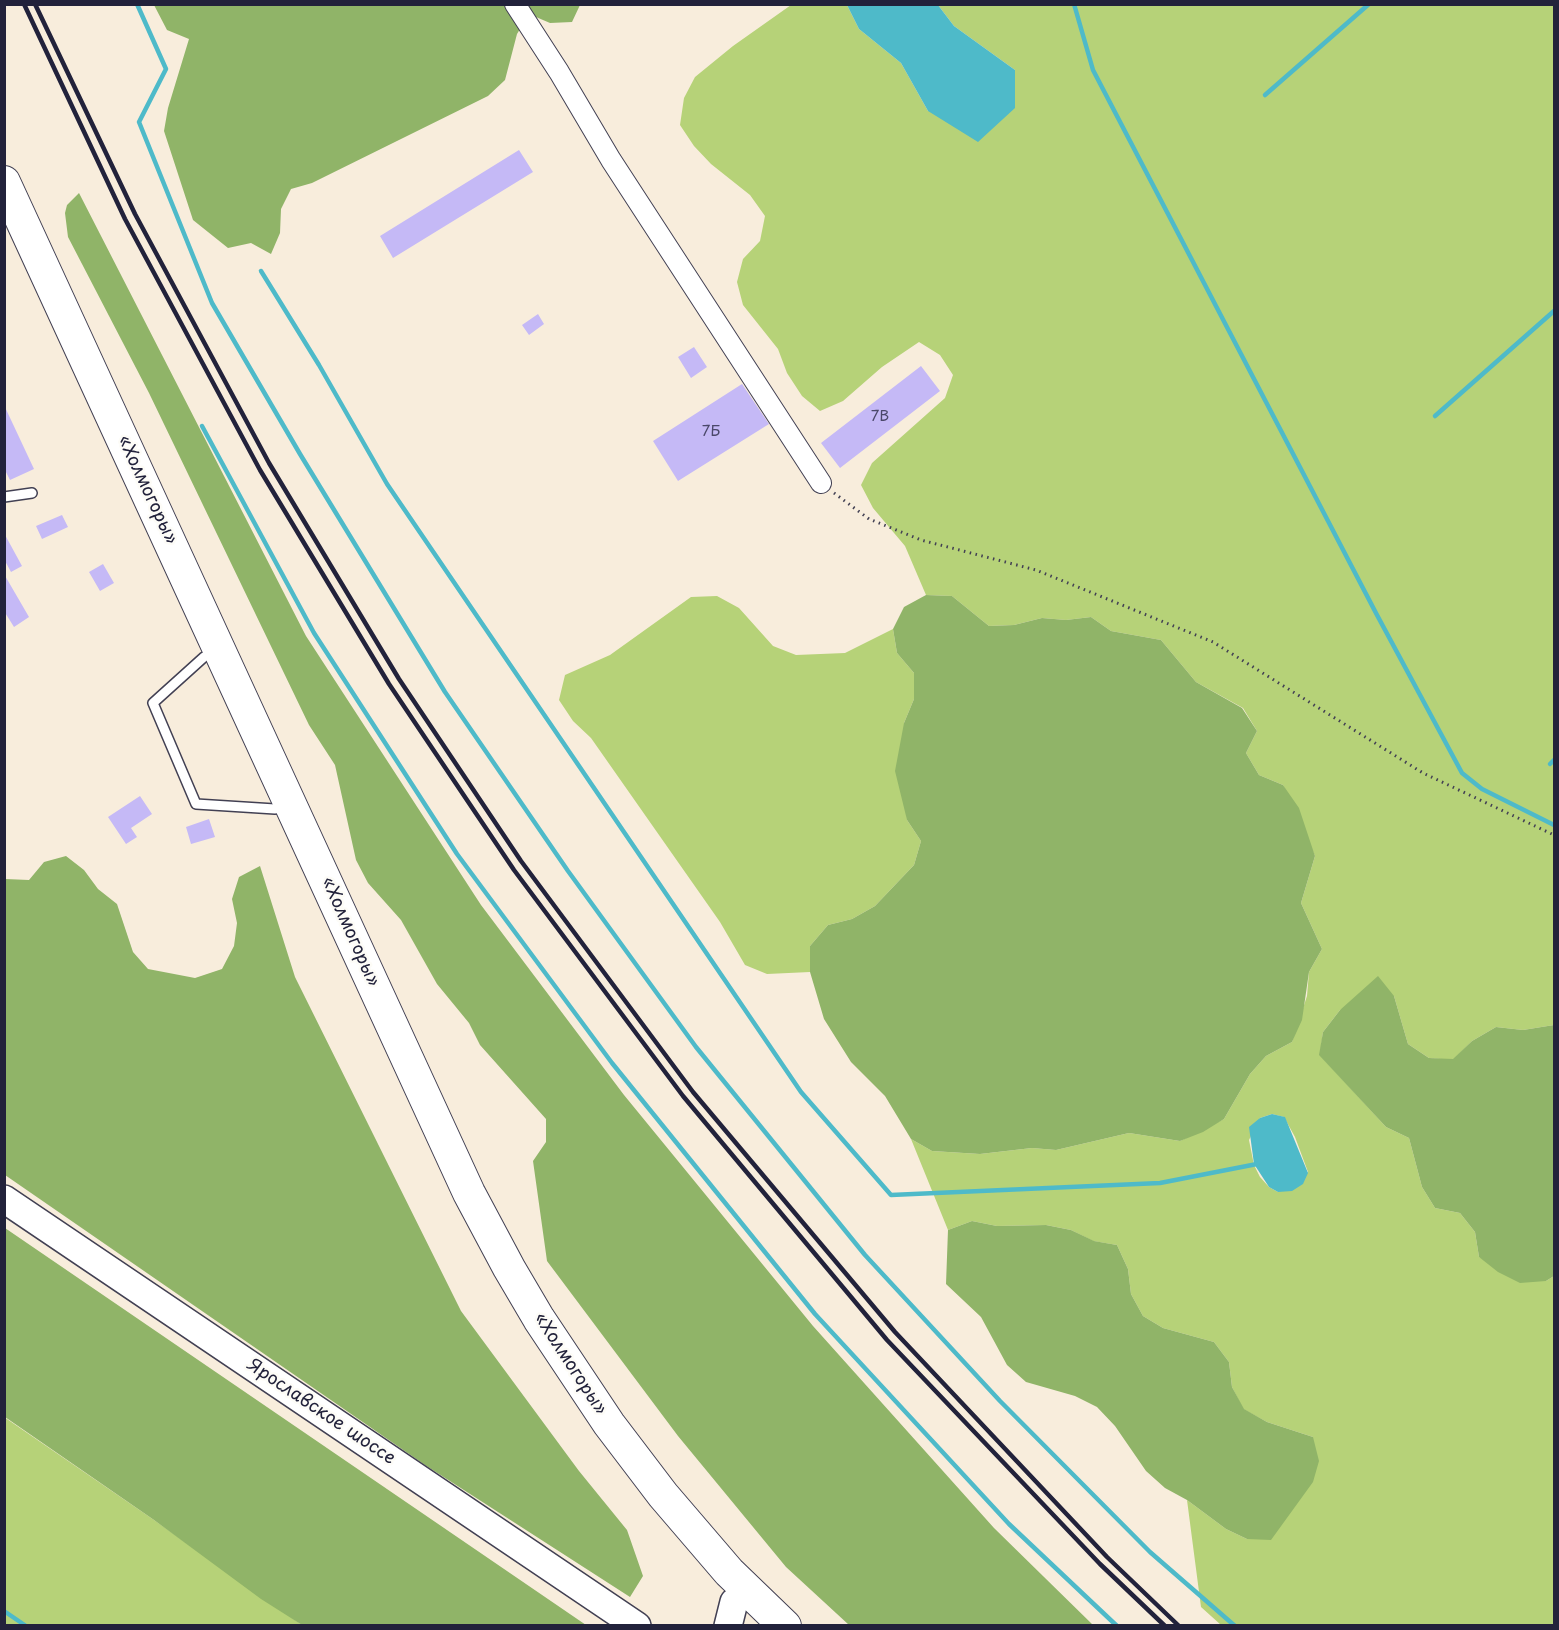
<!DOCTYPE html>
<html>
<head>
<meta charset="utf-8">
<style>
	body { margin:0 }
	#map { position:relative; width:1559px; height:1630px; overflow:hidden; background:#f8eddc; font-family:"Playpen Sans",sans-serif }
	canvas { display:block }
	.frame { position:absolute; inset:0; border:6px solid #22223b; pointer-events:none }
</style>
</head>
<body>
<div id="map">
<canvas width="1559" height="1630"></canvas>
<div class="frame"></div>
</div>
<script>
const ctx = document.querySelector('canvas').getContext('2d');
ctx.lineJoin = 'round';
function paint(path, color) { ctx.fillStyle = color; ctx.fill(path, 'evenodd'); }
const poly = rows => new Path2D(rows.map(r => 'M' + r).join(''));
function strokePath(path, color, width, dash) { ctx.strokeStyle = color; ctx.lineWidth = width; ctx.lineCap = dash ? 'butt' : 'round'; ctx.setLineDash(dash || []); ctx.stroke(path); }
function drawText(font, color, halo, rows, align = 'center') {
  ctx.font = font + ' "Playpen Sans",sans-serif'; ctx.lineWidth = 5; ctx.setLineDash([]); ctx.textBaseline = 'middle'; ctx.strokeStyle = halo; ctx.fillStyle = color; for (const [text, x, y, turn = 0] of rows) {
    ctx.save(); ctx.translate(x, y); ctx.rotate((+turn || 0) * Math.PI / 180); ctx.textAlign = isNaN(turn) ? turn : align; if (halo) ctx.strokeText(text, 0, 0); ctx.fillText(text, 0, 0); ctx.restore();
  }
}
const green = poly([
	[791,5,847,5,859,29,901,63,928,111,1015,70,954,26,938,5,1554,5,1554,1025,1523,1030,1496,1027,1472,1041,1453,1060,1429,1058,1408,1044,1394,996,1340,1010,1323,1032,1320,1055,1386,1127,1409,1138,1422,1187,1435,1208,1460,1213,1475,1232,1479,1257,1546,1281,1554,1276,1554,1625,1221,1625,1201,1607,1187,1500,1226,1529,1247,1539,1313,1437,1267,1422,1243,1409,1232,1387,1229,1362,1214,1342,1163,1328,1143,1316,1131,1294,1128,1269,1117,1245,1093,1241,1071,1230,1046,1225,997,1226,972,1221,948,1230,911,1139,932,1151,980,1154,1032,1148,1056,1150,1129,1133,1180,1141,1224,1119,1250,1074,1266,1056,1292,1042,1307,996,1309,972,1322,949,1301,903,1315,856,1283,785,1259,775,1246,753,1257,731,1243,708,1196,682,1161,640,1111,631,1091,617,1066,620,1042,618,1014,625,989,626,952,596,926,595,905,546,873,508,861,485,872,463,945,398,953,375,940,355,919,342,882,367,843,401,820,411,802,396,787,373,778,349,743,305,737,282,743,259,760,241,765,216,750,195,711,164,694,146,680,125,684,98,695,77,733,46],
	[1272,1114,1284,1117,1295,1137,1308,1172,1278,1192,1269,1187,1260,1177,1254,1165,1249,1140,1260,1118],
	[717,596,739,608,773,646,796,655,845,653,893,629,897,653,914,673,914,699,904,723,907,820,921,841,914,865,875,906,852,919,828,925,810,946,810,972,767,974,745,965,720,922,591,738,573,721,559,700,565,675,610,655,691,597],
	[4,1417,154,1520,302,1625,5,1625]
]);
const forest = poly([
	[154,5,580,5,572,22,550,23,529,14,517,34,505,80,488,96,312,183,291,189,281,209,280,233,271,254,251,243,228,248,193,220,164,131,168,108,189,39,167,30],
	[79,193,306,636,481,905,624,1095,813,1326,994,1528,1093,1625,849,1625,786,1567,678,1436,547,1261,533,1161,546,1142,546,1119,480,1045,469,1023,437,984,401,920,368,883,356,860,335,765,309,725,149,393,68,237,65,213,67,205],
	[926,595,952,596,989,626,1014,625,1042,618,1066,620,1091,617,1111,631,1161,640,1196,682,1242,708,1257,731,1246,753,1259,775,1283,785,1299,808,1315,856,1301,903,1322,949,1309,972,1302,1020,1292,1042,1266,1056,1250,1074,1224,1119,1203,1132,1180,1141,1129,1133,1056,1150,1032,1148,980,1154,932,1151,911,1139,885,1096,851,1062,824,1019,810,972,810,946,828,925,852,919,875,906,914,865,921,841,907,820,895,771,904,723,914,699,914,673,897,653,893,629,904,607],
	[66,856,84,870,98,889,117,904,133,952,148,969,195,978,222,969,234,946,237,923,232,899,239,877,260,866,295,977,461,1311,579,1471,627,1530,643,1576,630,1597,425,1465,5,1175,5,879,29,880,44,862],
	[1378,976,1394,996,1408,1044,1429,1058,1453,1059,1472,1041,1496,1027,1523,1030,1554,1025,1554,1276,1546,1281,1520,1283,1498,1272,1479,1257,1475,1232,1460,1213,1435,1208,1422,1187,1409,1138,1386,1127,1319,1055,1323,1032,1340,1010],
	[972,1221,997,1226,1046,1225,1071,1230,1094,1241,1117,1245,1128,1269,1131,1294,1143,1316,1163,1328,1214,1342,1229,1362,1232,1387,1244,1409,1267,1422,1313,1437,1319,1461,1313,1482,1271,1540,1247,1539,1226,1529,1187,1500,1165,1488,1146,1471,1115,1426,1097,1407,1075,1396,1026,1382,1007,1365,981,1317,946,1284,948,1230],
	[5,1228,586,1625,302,1625,261,1599,154,1520,5,1417]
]);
const water = poly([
	[847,5,938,5,954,26,1015,70,1015,108,978,142,928,111,901,63,859,29],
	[1272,1114,1285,1117,1308,1173,1303,1184,1292,1191,1278,1192,1269,1187,1254,1164,1249,1127,1260,1118]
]);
const stream = poly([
	[137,4,166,69,139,122,212,303,300,454,445,692,568,871,696,1047,865,1255,1000,1401,1150,1552,1235,1626],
	[1074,4,1093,70,1377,615,1462,773,1482,789,1554,825],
	[1265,95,1369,4],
	[261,271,319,365,387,484,801,1092,891,1195,1160,1183,1257,1164],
	[1435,416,1554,311],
	[202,426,314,633,457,854,612,1063,815,1314,1009,1524,1117,1626],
	[1550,764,1554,760],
	[4,1611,26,1626]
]);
const building = poly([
	[519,150,533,172,393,258,380,236],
	[538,314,544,324,529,335,522,325],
	[694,347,707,367,691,378,678,357],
	[921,366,940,391,840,468,821,443],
	[742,384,769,424,678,481,653,441],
	[4,405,34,469,10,480,4,468],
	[62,515,68,527,42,539,36,526],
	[4,533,22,566,11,572,4,559],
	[103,564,114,583,100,591,89,572],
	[4,574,29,617,14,627,4,611],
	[140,796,152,814,131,828,137,837,126,844,108,817],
	[209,819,215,837,191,844,186,827]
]);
const path = poly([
	[834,493,869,519,921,540,1036,570,1213,642,1423,773,1554,835]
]);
const service = poly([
	[4,497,32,493],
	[204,657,153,703,196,804,275,809]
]);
const minor = poly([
	[515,4,559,72,611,160,821,483]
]);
const secondary = poly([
	[4,1199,637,1626],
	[728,1626,734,1602]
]);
const trunk = poly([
	[4,182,469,1193,509,1268,539,1319,609,1424,663,1495,729,1572,785,1626]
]);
const rail = poly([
	[24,4,125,219,260,470,389,684,514,870,683,1096,887,1340,1100,1564,1165,1626],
	[35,4,135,214,269,463,399,679,521,861,693,1092,895,1332,1107,1557,1179,1626]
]);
const numberNames = [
	["7В",880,417],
	["7Б",711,432]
];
const streetNames = [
	["«Холмогоры»",147,490,65],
	["«Холмогоры»",350,932,66],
	["«Холмогоры»",570,1364,57],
	["Ярославское шоссе",321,1412,34]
];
paint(green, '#b6d278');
paint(forest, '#90b468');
paint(water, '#4ebac9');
strokePath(stream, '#4ebac9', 4.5);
paint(building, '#c5b9f6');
strokePath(service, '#424053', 12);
strokePath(minor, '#424053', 22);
strokePath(secondary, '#424053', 30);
strokePath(trunk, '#424053', 34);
strokePath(path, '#424053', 3, [1.5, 4.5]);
strokePath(service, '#fff', 9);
strokePath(minor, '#fff', 20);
strokePath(secondary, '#fff', 27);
strokePath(trunk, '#fff', 32);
strokePath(rail, '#22223b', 4.5);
drawText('15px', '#4b486a', null, numberNames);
drawText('18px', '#22223b', '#fdfcf7', streetNames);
</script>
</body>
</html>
